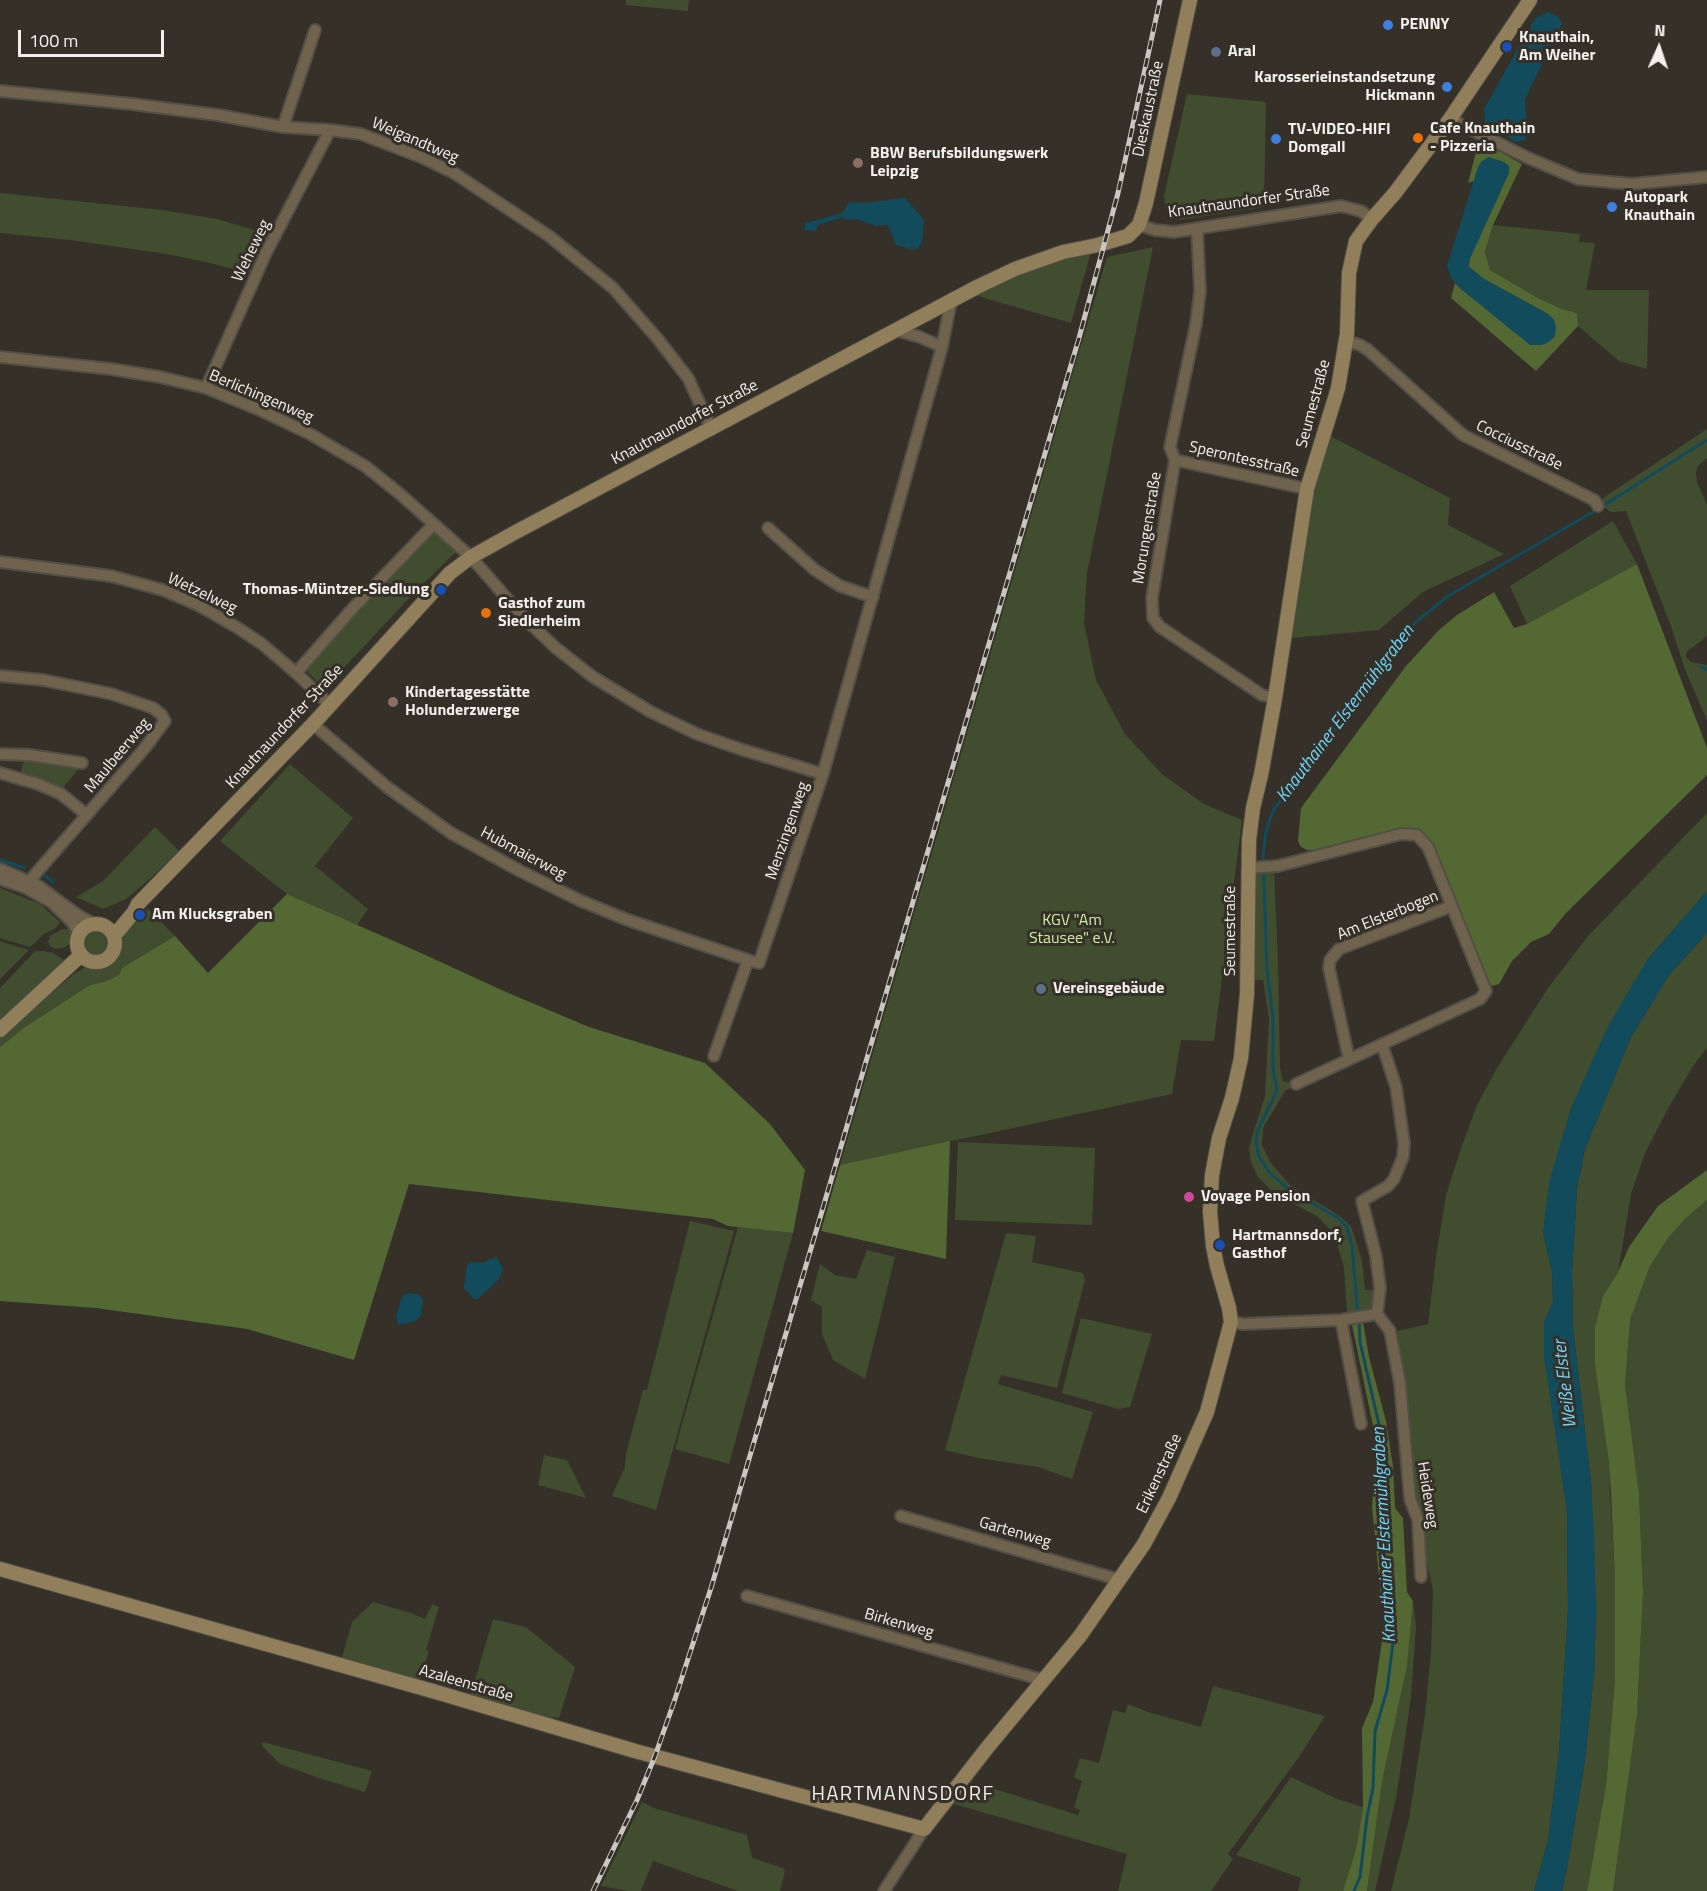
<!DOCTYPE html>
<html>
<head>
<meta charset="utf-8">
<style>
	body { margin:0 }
	#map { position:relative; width:1707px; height:1891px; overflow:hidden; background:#353028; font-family:"Titillium Web",sans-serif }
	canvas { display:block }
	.north { position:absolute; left:1629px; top:18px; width:60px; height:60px; -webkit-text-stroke:4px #353028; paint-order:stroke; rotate:3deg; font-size:16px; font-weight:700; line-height:24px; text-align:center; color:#f3f0eb }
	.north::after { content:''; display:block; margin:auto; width:21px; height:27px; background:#f3f0eb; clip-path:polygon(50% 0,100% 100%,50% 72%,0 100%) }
	.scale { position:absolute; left:18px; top:30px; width:146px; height:27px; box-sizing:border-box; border:3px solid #f3f0eb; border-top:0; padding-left:8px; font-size:18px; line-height:21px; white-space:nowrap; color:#f3f0eb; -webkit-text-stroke:4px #353028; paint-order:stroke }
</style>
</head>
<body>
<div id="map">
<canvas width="1707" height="1891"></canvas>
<div class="north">N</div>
<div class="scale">100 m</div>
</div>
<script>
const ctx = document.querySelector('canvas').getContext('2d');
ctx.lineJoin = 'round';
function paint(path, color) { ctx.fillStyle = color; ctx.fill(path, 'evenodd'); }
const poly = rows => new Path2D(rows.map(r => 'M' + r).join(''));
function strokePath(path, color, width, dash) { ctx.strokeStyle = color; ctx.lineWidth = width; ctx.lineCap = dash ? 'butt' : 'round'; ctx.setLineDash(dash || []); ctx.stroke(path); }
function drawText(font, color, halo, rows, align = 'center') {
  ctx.font = font + ' "Titillium Web",sans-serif'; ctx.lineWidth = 6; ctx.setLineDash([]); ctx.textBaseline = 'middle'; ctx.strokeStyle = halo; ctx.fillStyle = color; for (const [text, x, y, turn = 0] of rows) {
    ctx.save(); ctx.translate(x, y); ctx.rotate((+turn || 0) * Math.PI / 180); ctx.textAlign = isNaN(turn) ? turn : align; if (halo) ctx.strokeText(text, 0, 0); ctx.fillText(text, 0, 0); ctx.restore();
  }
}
const green = poly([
	[626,0,689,0,688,11,626,5],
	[1187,94,1266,102,1264,207,1180,220,1166,209,1164,196],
	[0,193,162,210,217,219,275,236,256,275,210,263,167,254,70,240,0,233],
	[1493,225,1580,234,1579,242,1595,243,1586,290,1649,290,1647,369,1619,361,1578,326,1577,313,1562,309,1538,298,1490,270,1485,252],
	[1153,247,1087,573,1084,623,1096,680,1125,734,1162,774,1204,804,1242,820,1214,1041,1181,1040,1172,1094,840,1165,1107,257],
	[1091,252,1071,323,971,294,1035,266],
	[1707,429,1707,458,1698,466,1696,473,1697,482,1707,505,1707,635,1704,639,1687,651,1686,657,1691,662,1707,665,1707,721,1684,667,1671,626,1626,511,1613,512,1609,511,1600,504,1600,500],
	[1330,436,1450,498,1448,525,1504,554,1423,592,1379,630,1292,638,1314,491],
	[1613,521,1637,564,1527,624,1510,586],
	[436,530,457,551,415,592,324,689,307,671,309,664,431,532],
	[25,757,82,765,62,789,36,777,34,780,20,775],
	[290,764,353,818,315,866,368,909,357,925,287,894,220,841],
	[1707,813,1707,891,1647,960,1543,1233,1552,1272,1553,1303,1544,1321,1567,1513,1568,1610,1559,1752,1548,1840,1534,1891,1391,1891,1409,1819,1425,1715,1431,1652,1433,1590,1424,1550,1420,1512,1414,1486,1405,1382,1397,1331,1428,1324,1436,1257,1446,1195,1461,1148,1477,1105,1497,1068,1548,988,1588,936],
	[155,827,179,851,151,878,126,899,103,909,76,897,103,881],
	[1274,869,1278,962,1280,1069,1283,1081,1289,1082,1292,1087,1285,1091,1263,1128,1262,1145,1270,1162,1290,1185,1341,1217,1351,1226,1362,1260,1365,1290,1374,1290,1374,1299,1371,1307,1365,1313,1352,1315,1347,1313,1344,1267,1334,1234,1317,1216,1275,1194,1258,1177,1251,1162,1249,1149,1252,1137,1265,1096,1269,1019,1263,980,1253,980,1251,877,1260,870],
	[0,888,40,904,60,922,56,928,44,934,30,947,0,938],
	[148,909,175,936,122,968,119,975,107,981,90,985,25,1027,0,1047,0,1036,75,973,88,966,103,965,113,960,117,956,128,925,132,926],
	[72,926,75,934,74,939,66,947,57,949,51,947,48,942,50,936,62,929,68,929],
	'85 943a11 11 0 1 1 22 0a11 11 0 1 1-22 0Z',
	[1707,933,1707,1048,1693,1066,1669,1107,1645,1153,1631,1194,1618,1272,1603,1296,1608,1455,1615,1578,1615,1680,1606,1785,1587,1891,1562,1891,1568,1863,1585,1760,1594,1673,1596,1612,1591,1482,1573,1328,1572,1272,1577,1188,1585,1149,1631,1037,1669,975],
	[0,941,29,950,0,979],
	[35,951,44,951,53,953,64,960,45,981,0,1023,0,988],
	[958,1142,1095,1148,1092,1225,955,1220],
	[1707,1200,1707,1891,1613,1891,1637,1715,1643,1592,1639,1493,1625,1385,1630,1320,1650,1266,1668,1238,1684,1220],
	[690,1221,734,1231,656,1510,612,1496,625,1467,626,1454,643,1390,647,1390],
	[738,1227,793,1233,729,1464,675,1449],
	[1006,1233,1036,1236,1032,1262,1083,1273,1085,1280,1057,1388,1001,1375,998,1384,1093,1412,1072,1479,1038,1467,978,1458,945,1450],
	[867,1250,895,1257,865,1379,833,1360,822,1334,822,1307,811,1300,820,1264,835,1275,856,1279],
	[1081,1318,1152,1334,1130,1407,1118,1409,1062,1393],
	[544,1455,567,1460,586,1498,538,1485],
	[1413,1601,1416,1627,1411,1697,1397,1793,1375,1891,1367,1891,1382,1782,1407,1666],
	[373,1602,411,1613,425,1619,432,1604,439,1607,426,1650,429,1651,419,1683,341,1661,352,1622],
	[493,1619,526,1627,575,1667,559,1718,553,1717,550,1719,470,1697],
	[1213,1686,1325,1716,1299,1757,1228,1854,1233,1859,1211,1891,1118,1891,1127,1854,954,1804,972,1782,1078,1815,1080,1810,1074,1808,1082,1781,1074,1777,1080,1758,1099,1763,1113,1710,1125,1713,1128,1704,1148,1712,1201,1727],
	[263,1742,372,1771,365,1792,322,1779,280,1764,262,1746],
	[1291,1777,1337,1799,1363,1807,1356,1849,1343,1891,1298,1891,1301,1878,1236,1855],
	[642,1802,654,1808,747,1835,752,1858,783,1868,785,1871,780,1891,738,1891,653,1861,641,1891,628,1891,601,1886]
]);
const forest = poly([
	[1479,140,1522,164,1493,225,1485,252,1490,270,1538,298,1562,309,1577,313,1578,326,1536,371,1451,298,1455,283,1462,290,1556,328,1554,320,1548,314,1484,279,1469,267,1478,167,1474,181,1468,183],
	[1637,564,1707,748,1707,775,1566,913,1549,934,1531,942,1512,961,1499,984,1488,987,1419,832,1316,851,1307,850,1301,847,1298,841,1301,808,1406,666,1439,630,1457,615,1494,592,1514,628,1527,624],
	[287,894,421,953,506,992,589,1027,705,1063,770,1124,805,1170,793,1233,728,1226,713,1219,409,1184,354,1360,247,1329,96,1308,0,1301,0,1047,25,1027,90,985,107,981,119,975,122,968,175,936,208,973],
	[950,1141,946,1259,821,1231,840,1165],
	[1707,1170,1707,1200,1684,1220,1668,1238,1650,1266,1630,1320,1625,1385,1639,1493,1643,1592,1637,1715,1613,1891,1587,1891,1606,1785,1615,1680,1615,1578,1611,1492,1608,1455,1595,1364,1595,1328,1603,1296,1618,1272,1629,1247,1658,1206],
	[1363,1322,1369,1357,1386,1421,1393,1466,1395,1508,1403,1518,1407,1592,1413,1601,1407,1666,1382,1782,1367,1891,1343,1891,1356,1849,1363,1807,1362,1728,1373,1702,1384,1627,1372,1507,1377,1445,1352,1325]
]);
const water = poly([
	[1548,12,1559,17,1562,24,1525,99,1527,131,1525,140,1516,142,1485,123,1484,109,1535,18],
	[1489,157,1504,162,1509,166,1509,173,1469,261,1469,267,1484,279,1548,314,1554,320,1556,328,1555,336,1549,342,1542,345,1530,345,1462,290,1451,278,1447,266,1478,167,1482,161],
	[905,198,924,220,922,242,918,248,911,249,896,245,888,225,877,226,856,219,845,220,843,217,818,225,816,231,804,230,805,223,818,220,842,213,850,202,866,203],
	[1707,891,1707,933,1669,975,1631,1037,1585,1149,1577,1188,1572,1272,1573,1328,1591,1482,1594,1534,1596,1612,1594,1673,1585,1760,1568,1863,1562,1891,1534,1891,1548,1840,1559,1752,1568,1610,1567,1513,1544,1357,1544,1321,1553,1303,1552,1272,1543,1233,1549,1182,1571,1108,1607,1028,1647,960],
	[496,1257,503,1268,499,1279,478,1299,474,1299,464,1288,467,1265,472,1262,482,1263],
	[409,1293,418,1294,423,1299,421,1315,416,1321,398,1325,396,1316,400,1303,403,1295]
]);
const stream = poly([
	[1701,667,1707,669],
	[0,860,25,868],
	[44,875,53,882],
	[1358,1315,1352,1246,1347,1227,1338,1218,1288,1189,1270,1173,1259,1157,1256,1141,1258,1130,1277,1090,1273,1068,1273,1017,1267,970,1263,855,1266,831,1273,811,1416,622,1448,596,1598,509,1707,440],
	[1354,1891,1360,1877,1367,1817,1373,1788,1375,1731,1387,1690,1394,1635,1385,1569,1382,1498,1383,1442,1360,1342,1359,1320]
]);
const street = poly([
	[0,91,132,104,218,115,283,127,330,130,361,134,421,157,454,173,549,236,613,288,657,338,688,378,711,428],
	[1450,119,1526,157,1578,179,1632,184,1707,177],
	[283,127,315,30],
	[1139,225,1155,230,1174,232,1341,206,1361,211,1372,219],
	[1197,228,1200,291,1196,324,1170,447,1175,460,1152,598,1153,618,1160,627,1262,695,1275,698],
	[895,330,920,337,942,347],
	[1346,341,1360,345,1368,350,1463,435,1594,500,1598,506],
	[0,357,111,369,160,377,206,388,260,410,310,434,365,466,400,494,471,557,524,618,556,648,593,677,651,712,697,734,740,749,823,774],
	[206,388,266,253,330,130],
	[1175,460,1307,489],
	[768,528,815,570,840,586,873,597],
	[0,562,111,576,163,590,198,605,238,628,262,644,296,673,330,705],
	[296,673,353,608,434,524],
	[0,676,43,680,112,694,153,708,161,714,165,721,144,749,24,887],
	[313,724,387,787,451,833,520,871,579,900,625,919,748,960],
	[0,754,29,755,82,763],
	[0,773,38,784,61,794,87,815],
	[1248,868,1278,866,1401,834,1417,835,1428,847,1486,991,1480,999,1296,1084],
	[0,869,37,885,79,916,94,924],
	[0,879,24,887,51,902,72,922,78,931,78,937],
	[1382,1044,1396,1087,1404,1143,1403,1157,1394,1179,1388,1186,1362,1201,1376,1256,1380,1288,1377,1314,1390,1331,1400,1384,1410,1499,1418,1520,1421,1577],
	[714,1056,748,960,759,963,823,774,942,347,951,301],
	[1349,1059,1329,968,1330,960,1339,949,1452,906],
	[1341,1320,1361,1424],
	[1231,1322,1243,1324,1341,1320,1377,1314],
	[901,1516,1120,1580],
	[747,1596,1043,1680],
	[884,1891,924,1829]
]);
const secondary = poly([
	'77 943a19 19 0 1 1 38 0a19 19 0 1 1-38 0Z',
	[114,936,134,912,138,904,313,724,450,573,471,557,514,533,977,287,1015,269,1063,252,1098,245,1128,236,1139,225,1146,203,1190,0],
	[0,1030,81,955],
	[0,1569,436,1692,635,1751,924,1829,987,1748,1080,1636,1144,1544,1169,1498,1207,1412,1231,1322,1229,1308,1217,1266,1213,1246,1210,1212,1212,1175,1219,1138,1232,1098,1241,1058,1247,994,1249,840,1253,808,1261,775,1275,698,1307,489,1338,388,1347,334,1349,273,1356,241,1372,219,1395,193,1450,119,1530,0]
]);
const rail = poly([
	[593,1891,637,1800,655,1756,674,1702,711,1588,1079,338,1118,193,1160,0]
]);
const markers = [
	[1388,25,6,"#3f7fe0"],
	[1507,47,6,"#1a4fb4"],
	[1216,52,6,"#5c6f8a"],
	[1447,87,6,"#3f7fe0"],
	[1418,138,6,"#e8710a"],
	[1276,139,6,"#3f7fe0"],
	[858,163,6,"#8d6e63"],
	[1612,207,6,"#3f7fe0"],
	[441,590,6,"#1a4fb4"],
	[486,613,6,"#e8710a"],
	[393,702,6,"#8d6e63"],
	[140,915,6,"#1a4fb4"],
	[1041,989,6,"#5c6f8a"],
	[1189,1197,6,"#d1479c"],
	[1220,1245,6,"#1a4fb4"]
];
const poiNames = [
	["PENNY",1400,25],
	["Knauthain,",1519,38],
	["Am Weiher",1519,56],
	["Aral",1228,52],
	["Karosserieinstandsetzung",1435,78,"right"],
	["Hickmann",1435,96,"right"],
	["Cafe Knauthain",1430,129],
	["- Pizzeria",1430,147],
	["TV-VIDEO-HIFI",1288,130],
	["Domgall",1288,148],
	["BBW Berufsbildungswerk",870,154],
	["Leipzig",870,172],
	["Autopark",1624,198],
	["Knauthain",1624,216],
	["Thomas-Müntzer-Siedlung",429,590,"right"],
	["Gasthof zum",498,604],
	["Siedlerheim",498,622],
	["Kindertagesstätte",405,693],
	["Holunderzwerge",405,711],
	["Am Klucksgraben",152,915],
	["Vereinsgebäude",1053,989],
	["Voyage Pension",1201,1197],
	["Hartmannsdorf,",1232,1236],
	["Gasthof",1232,1254]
];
const streetNames = [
	["Dieskaustraße",1149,109,-78],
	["Weigandtweg",415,141,23],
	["Knautnaundorfer Straße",1249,202,-8],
	["Weheweg",252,251,-64],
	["Berlichingenweg",261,397,23],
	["Seumestraße",1314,404,-75],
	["Knautnaundorfer Straße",685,423,-28],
	["Cocciusstraße",1519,446,26],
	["Sperontesstraße",1244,460,13],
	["Morungenstraße",1148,528,-81],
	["Wetzelweg",202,594,25],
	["Knautnaundorfer Straße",285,727,-47],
	["Maulbeerweg",118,756,-50],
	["Menzingenweg",788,831,-71],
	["Hubmaierweg",523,854,28],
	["Am Elsterbogen",1388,916,-22],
	["Seumestraße",1231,931,-90],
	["Erikenstraße",1160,1474,-65],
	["Heideweg",1427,1495,81],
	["Gartenweg",1015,1533,16],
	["Birkenweg",899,1624,16],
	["Azaleenstraße",466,1684,16]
];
const parkNames = [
	["KGV \"Am",1072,921],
	["Stausee\" e.V.",1072,939]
];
const waterNames = [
	["Knauthainer Elstermühlgraben",1346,714,-53],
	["Weiße Elster",1566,1384,-97],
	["Knauthainer Elstermühlgraben",1385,1535,-93]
];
const quarterNames = [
	["HARTMANNSDORF",903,1795]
];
paint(green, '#414d2f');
paint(forest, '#546834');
paint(water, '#114b5c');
strokePath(stream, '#114b5c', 3);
strokePath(street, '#534f47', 14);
strokePath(secondary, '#534f47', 16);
strokePath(street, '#6f634d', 10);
strokePath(secondary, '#917f5c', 14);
strokePath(rail, '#cac6c1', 5);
strokePath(rail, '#353028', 3, [9]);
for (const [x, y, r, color] of markers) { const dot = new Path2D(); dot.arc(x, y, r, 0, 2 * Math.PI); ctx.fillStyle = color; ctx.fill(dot); strokePath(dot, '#353028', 2); }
drawText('bold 16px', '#f3f0eb', '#353028', poiNames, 'left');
drawText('16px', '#f3f0eb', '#353028', streetNames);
drawText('16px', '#cdee9e', '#353028', parkNames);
drawText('italic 18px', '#6dd6fb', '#353028', waterNames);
ctx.letterSpacing = '1.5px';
drawText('20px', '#f3f0eb', '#353028', quarterNames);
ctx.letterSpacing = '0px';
</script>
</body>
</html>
